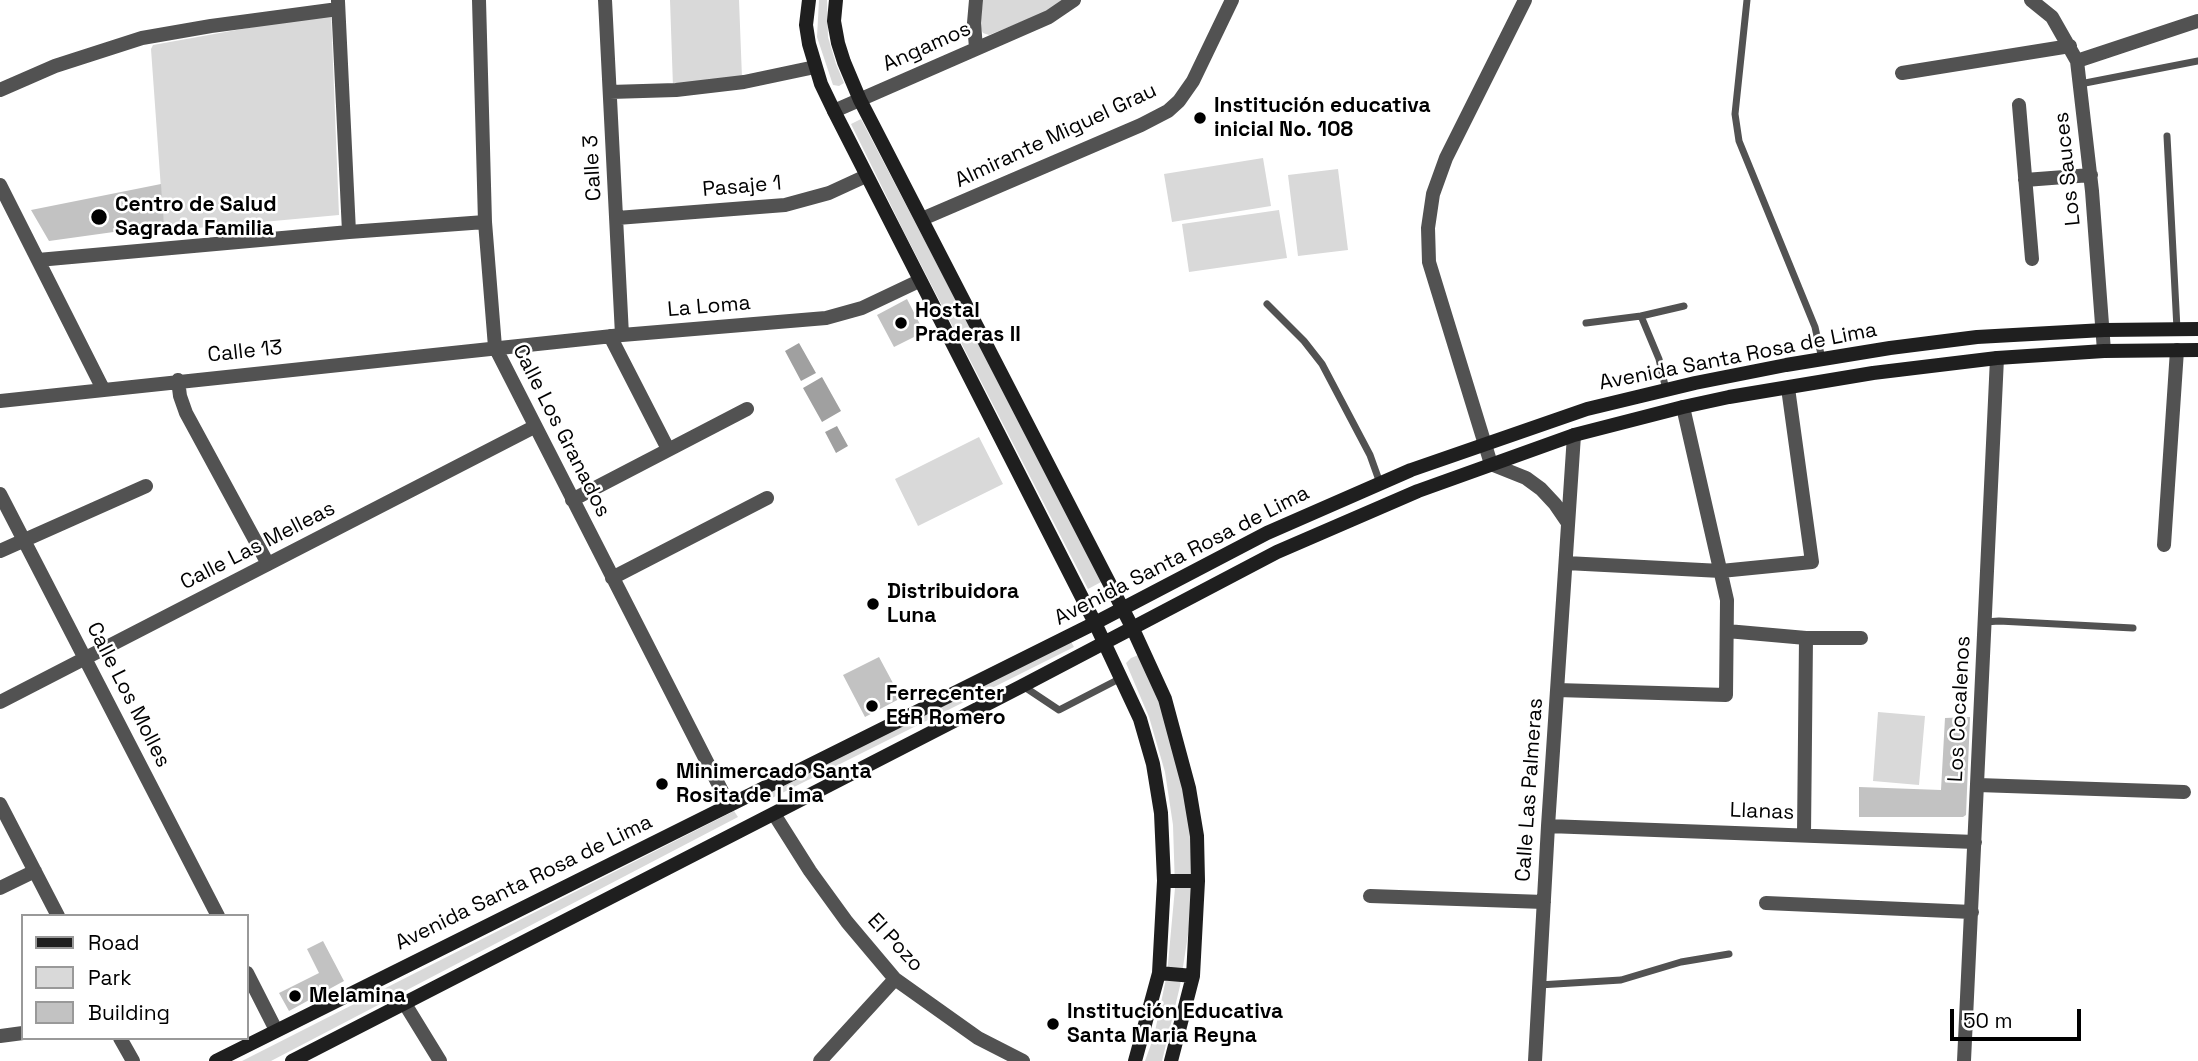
<!DOCTYPE html>
<html>
<head>
<meta charset="utf-8">
<style>
	body { margin:0 }
	#map { position:relative; width:2198px; height:1061px; overflow:hidden; background:#fff; font-family:"Space Grotesk",sans-serif }
	canvas { display:block }
	.legend { position:absolute; left:21px; top:914px; width:228px; height:126px; box-sizing:border-box; background:#fff; border:2px solid #999; margin:0; padding:9px 12px; list-style:none; font-size:21px; color:#000 }
	.legend li { display:flex; align-items:center; gap:14px; height:35px }
	.legend b { width:35px; border:2px solid #999 }
	.scale { position:absolute; left:1950px; top:1009px; width:131px; height:32px; box-sizing:border-box; border:4px solid #000; border-top:0; padding-left:9px; font-size:21px; line-height:24px; white-space:nowrap; color:#000; -webkit-text-stroke:5px #fff; paint-order:stroke }
</style>
</head>
<body>
<div id="map">
<canvas width="2198" height="1061"></canvas>
<ul class="legend">
<li><b style="height:9px;background:#1f1f1f"></b>Road</li>
<li><b style="height:19px;background:#d9d9d9"></b>Park</li>
<li><b style="height:19px;background:#c2c2c2"></b>Building</li>
</ul>
<div class="scale">50 m</div>
</div>
<script>
const ctx = document.querySelector('canvas').getContext('2d');
ctx.lineJoin = 'round';
function paint(path, color) { ctx.fillStyle = color; ctx.fill(path, 'evenodd'); }
const poly = rows => new Path2D(rows.map(r => 'M' + r).join(''));
function strokePath(path, color, width, dash) { ctx.strokeStyle = color; ctx.lineWidth = width; ctx.lineCap = dash ? 'butt' : 'round'; ctx.setLineDash(dash || []); ctx.stroke(path); }
function drawText(font, color, halo, rows, align = 'center') {
  ctx.font = font + ' "Space Grotesk",sans-serif'; ctx.lineWidth = 5; ctx.setLineDash([]); ctx.textBaseline = 'middle'; ctx.strokeStyle = halo; ctx.fillStyle = color; for (const [text, x, y, turn = 0] of rows) {
    ctx.save(); ctx.translate(x, y); ctx.rotate((+turn || 0) * Math.PI / 180); ctx.textAlign = isNaN(turn) ? turn : align; if (halo) ctx.strokeText(text, 0, 0); ctx.fillText(text, 0, 0); ctx.restore();
  }
}
const green = poly([
	[670,0,739,0,742,78,673,87],
	[819,0,827,0,828,37,836,64,844,83,839,86,833,85,817,37],
	[983,0,1064,0,1048,11,989,35,983,33,980,27],
	[331,13,339,215,164,231,151,49,153,45],
	[861,119,1103,581,1088,589,903,230,851,124],
	[1263,158,1271,206,1172,222,1164,174],
	[1338,169,1348,250,1298,256,1288,175],
	[1279,210,1287,258,1189,272,1182,224],
	[979,437,1003,484,918,526,895,479],
	[1070,640,1074,647,770,799,768,794],
	[1141,654,1167,720,1181,773,1190,830,1192,879,1190,922,1180,986,1162,1061,1145,1061,1154,1036,1167,974,1175,888,1173,825,1165,772,1149,717,1126,663,1131,658],
	[1878,712,1925,716,1919,785,1873,781],
	[734,811,738,817,271,1061,242,1061]
]);
const water = poly([
	[799,343,816,373,801,381,785,351],
	[822,377,841,411,822,422,803,388],
	[837,426,848,446,836,453,825,432]
]);
const building = poly([
	[161,184,164,225,49,241,31,210],
	[907,299,924,332,894,347,877,315],
	[879,657,901,698,865,717,843,675],
	[1970,717,1966,815,1963,817,1859,817,1859,787,1941,790,1945,718],
	[323,941,344,981,289,1011,279,993,319,973,307,949]
]);
const lane = poly([
	[1747,0,1735,114,1739,141,1815,327,1822,359],
	[2080,84,2198,61],
	[2167,136,2177,329],
	[1267,304,1304,341,1322,364,1370,455,1380,483],
	[1641,316,1684,306],
	[1586,323,1641,316,1659,359,1666,390],
	[1985,622,1999,621,2133,628],
	[1023,686,1059,710,1121,678],
	[1539,985,1621,980,1681,962,1729,954]
]);
const street = poly([
	[479,0,485,222,495,347,729,805],
	[605,0,622,335],
	[1525,0,1446,158,1433,194,1428,228,1429,262,1491,464,1526,478,1541,489,1555,504,1568,523],
	[2031,0,2052,17,2077,61,2092,191,2104,351],
	[338,1,349,232],
	[976,48,974,23,976,0],
	[2077,61,2198,21],
	[1902,73,2070,46],
	[0,90,55,66,142,38,211,26,338,9],
	[610,92,676,90,744,82,815,67],
	[2019,105,2032,259],
	[834,111,1049,17,1074,0],
	[2025,180,2091,175],
	[0,185,103,389],
	[617,218,785,205,829,193,866,176],
	[922,219,1141,125,1168,111,1179,101,1193,81,1232,0],
	[38,260,349,232,485,222],
	[610,336,668,449],
	[178,380,180,396,186,413,268,564],
	[0,401,622,335,826,318,862,308,919,281],
	[0,494,218,916],
	[572,500,747,409],
	[2164,545,2177,350],
	[0,551,146,486],
	[1566,563,1721,571,1812,562,1788,388],
	[612,578,767,498],
	[1727,631,1806,638,1861,638],
	[1557,690,1726,695,1727,600,1683,407],
	[0,702,534,427],
	[1978,785,2184,792],
	[0,804,58,916],
	[774,814,810,871,847,922,895,979,978,1038,1023,1061],
	[1548,826,1975,842],
	[1804,834,1806,638],
	[0,888,35,871],
	[1370,896,1544,902],
	[1766,903,1972,912],
	[247,973,276,1030],
	[405,1004,440,1061],
	[0,1036,23,1033],
	[120,1038,133,1061],
	[820,1061,895,979],
	[1535,1061,1548,826,1574,435],
	[1964,1061,1997,358]
]);
const secondary = poly([
	[809,0,806,25,809,44,821,84,834,111,1095,623,1140,719,1153,764,1161,813,1164,881,1159,973,1135,1061],
	[836,0,834,21,838,43,844,62,860,100,1132,627,1165,699,1189,788,1197,836,1198,881,1193,976,1171,1061],
	[1164,881,1198,881],
	[1159,973,1193,976],
	[216,1061,1095,623,1267,533,1411,470,1587,409,1695,383,1786,365,1890,348,1977,337,2104,330,2198,329],
	[292,1061,1022,686,1277,552,1418,491,1574,435,1683,407,1729,397,1873,373,1997,358,2104,351,2198,350]
]);
const markers = [
	[1200,118,7,"#000"],
	[99,217,9,"#000"],
	[901,323,7,"#000"],
	[873,604,7,"#000"],
	[872,706,7,"#000"],
	[662,784,7,"#000"],
	[295,996,7,"#000"],
	[1053,1024,7,"#000"]
];
const streetNames = [
	["Angamos",927,47,-24],
	["Almirante Miguel Grau",1056,136,-25],
	["Calle 3",593,168,-93],
	["Los Sauces",2068,169,-96],
	["Pasaje 1",742,187,-5],
	["La Loma",709,307,-5],
	["Calle 13",245,352,-6],
	["Avenida Santa Rosa de Lima",1738,357,-11],
	["Calle Los Granados",561,431,63],
	["Calle Las Melleas",258,546,-27],
	["Avenida Santa Rosa de Lima",1182,556,-27],
	["Calle Los Molles",128,695,63],
	["Los Cocalenos",1960,709,-87],
	["Calle Las Palmeras",1530,790,-86],
	["Llanas",1762,812,2],
	["Avenida Santa Rosa de Lima",524,883,-26],
	["El Pozo",895,943,47]
];
const poiNames = [
	["Institución educativa",1214,106],
	["inicial No. 108",1214,130],
	["Centro de Salud",115,205],
	["Sagrada Familia",115,229],
	["Hostal",915,311],
	["Praderas II",915,335],
	["Distribuidora",887,592],
	["Luna",887,616],
	["Ferrecenter",886,694],
	["E&R Romero",886,718],
	["Minimercado Santa",676,772],
	["Rosita de Lima",676,796],
	["Melamina",309,996],
	["Institución Educativa",1067,1012],
	["Santa Maria Reyna",1067,1036]
];
paint(green, '#d9d9d9');
paint(water, '#a0a0a0');
paint(building, '#c2c2c2');
strokePath(lane, '#525252', 7);
strokePath(street, '#525252', 14);
strokePath(secondary, '#1f1f1f', 14);
for (const [x, y, r, color] of markers) { const dot = new Path2D(); dot.arc(x, y, r, 0, 2 * Math.PI); ctx.fillStyle = color; ctx.fill(dot); strokePath(dot, '#fff', 2.5); }
drawText('21px', '#000', '#fff', streetNames);
drawText('bold 21px', '#000', '#fff', poiNames, 'left');
</script>
</body>
</html>
